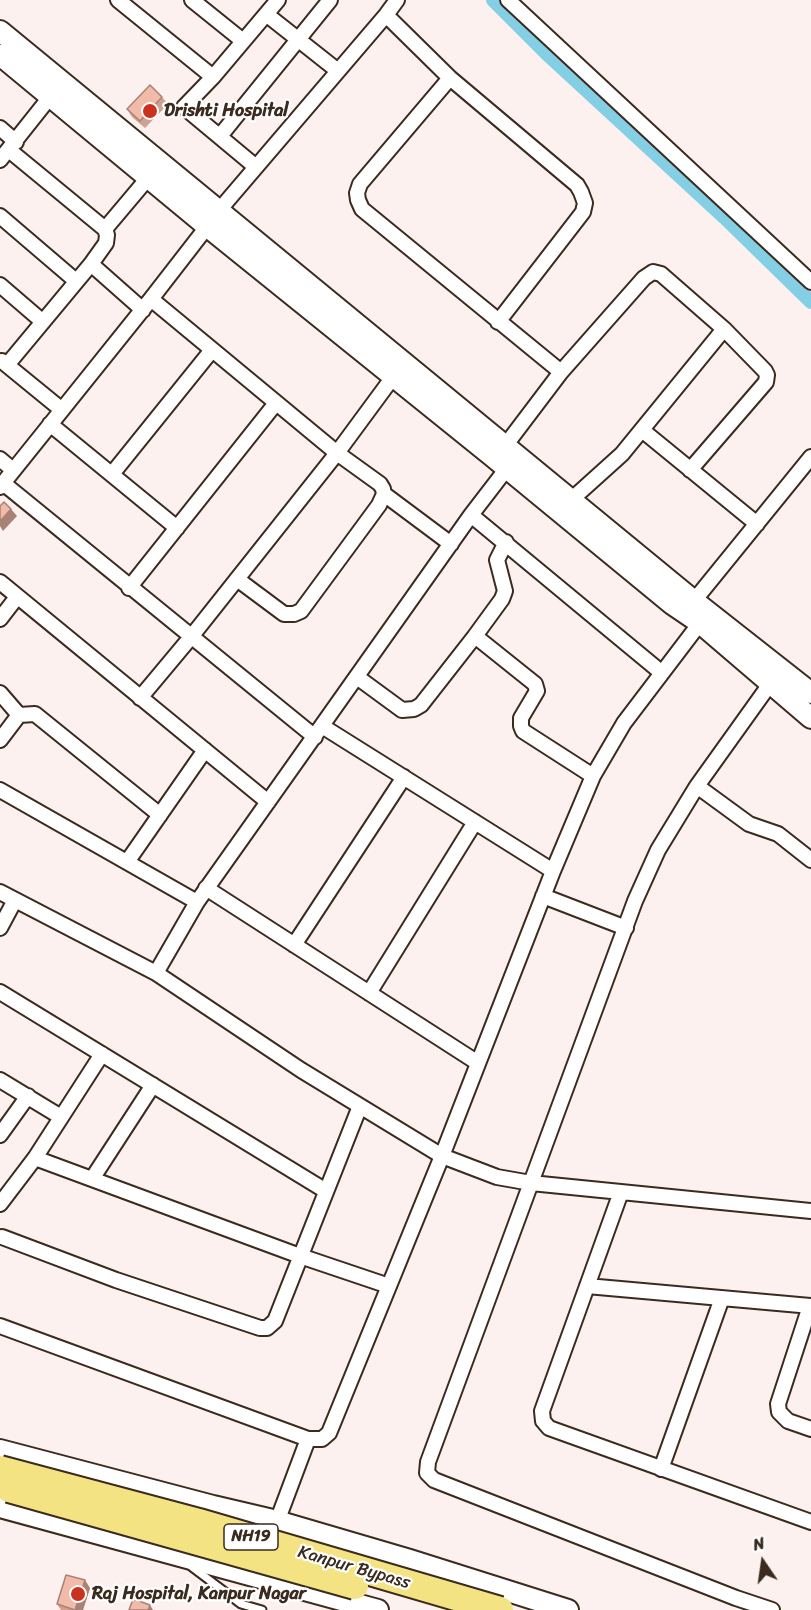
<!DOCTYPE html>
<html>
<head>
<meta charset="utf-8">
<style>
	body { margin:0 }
	#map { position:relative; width:811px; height:1610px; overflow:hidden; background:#fcf1ee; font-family:Sriracha,sans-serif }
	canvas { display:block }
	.north { position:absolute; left:733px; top:1532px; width:60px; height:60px; -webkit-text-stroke:4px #fff; paint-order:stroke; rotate:347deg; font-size:16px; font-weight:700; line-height:24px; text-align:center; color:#3b2a1e }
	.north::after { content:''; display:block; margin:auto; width:21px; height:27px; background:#3b2a1e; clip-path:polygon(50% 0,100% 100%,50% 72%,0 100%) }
</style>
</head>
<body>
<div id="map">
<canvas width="811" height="1610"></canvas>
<div class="north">N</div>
</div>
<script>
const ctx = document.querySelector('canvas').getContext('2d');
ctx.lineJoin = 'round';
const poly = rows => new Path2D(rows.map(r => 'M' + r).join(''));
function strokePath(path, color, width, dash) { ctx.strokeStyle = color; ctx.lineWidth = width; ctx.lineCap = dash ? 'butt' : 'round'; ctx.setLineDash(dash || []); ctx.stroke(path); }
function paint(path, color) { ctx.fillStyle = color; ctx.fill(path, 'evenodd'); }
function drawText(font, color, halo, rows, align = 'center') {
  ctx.font = font + ' Sriracha,sans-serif'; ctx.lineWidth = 4.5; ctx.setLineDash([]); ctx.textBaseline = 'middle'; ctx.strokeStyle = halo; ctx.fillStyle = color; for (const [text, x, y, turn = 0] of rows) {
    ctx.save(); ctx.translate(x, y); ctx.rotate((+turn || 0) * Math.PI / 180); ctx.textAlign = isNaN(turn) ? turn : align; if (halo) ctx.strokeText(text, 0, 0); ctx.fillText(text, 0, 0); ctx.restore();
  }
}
const canal = poly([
	[493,0,547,54,725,218,811,302]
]);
const lane = poly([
	[192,1567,241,1604,262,1610]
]);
const street = poly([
	[118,0,213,77],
	[192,0,243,41],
	[508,0,811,282],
	[266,14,338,71],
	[386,15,450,78,577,185,581,192,585,203,583,212,498,322],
	[450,78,360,184,357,193,358,200,362,209,561,372],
	[0,128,16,142],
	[220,136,330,0],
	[0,160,50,97],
	[256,167,184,107,213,77,278,0],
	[0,216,76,281],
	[105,229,148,178],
	[91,264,143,310],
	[0,285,43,322],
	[151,299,337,453,380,484,383,489,384,494,379,505,301,611,294,614,284,614,237,579],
	[2,361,62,410],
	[7,365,91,264,106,243,107,235,105,229,9,150],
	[50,424,177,528],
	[642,430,757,524],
	[505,446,561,372,644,278,653,272,661,274,724,329,765,371,767,375,766,382,690,470],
	[0,459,13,470],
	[112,474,212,350],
	[3,483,315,737],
	[0,487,151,299,227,201,386,15,397,0],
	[384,494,451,544],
	[571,500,622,454,724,329],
	[471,515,662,673],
	[506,542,497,560,505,591,502,599,475,636,535,684,537,691,521,718,521,726,523,731,593,776],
	[0,582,268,802],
	[129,588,276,403],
	[689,607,811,457],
	[0,619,17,597],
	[357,677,402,710,414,709,421,705,475,636],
	[770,684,697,786,658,850,635,901,428,1462,427,1473,434,1480,736,1598,772,1610],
	[0,693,19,715],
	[140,698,191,637,337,453,393,377],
	[322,726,553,871],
	[0,740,19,715,35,714,160,815],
	[697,786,749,824,778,834,811,860],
	[0,790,197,902],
	[127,862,205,750],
	[206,888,478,1063],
	[0,892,156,973,301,1070,442,1156,497,1177,531,1183,811,1211],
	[543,896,626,928],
	[0,928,15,900],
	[294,945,404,777],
	[156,973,197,902,471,515,511,463],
	[0,992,326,1191],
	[369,993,475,822],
	[0,1080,61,1117],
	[0,1135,28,1096],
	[35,1158,300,1256,389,1286],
	[92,1179,153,1085],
	[621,1192,542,1411,543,1421,549,1428,811,1522],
	[0,1204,35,1158,102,1054],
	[2,1237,116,1280,260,1328,267,1328,275,1321,360,1106],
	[587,1286,811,1306],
	[810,1306,778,1404,779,1412,788,1421,811,1429],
	[0,1326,308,1439,322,1439,329,1433,442,1156,553,871,593,776,624,723,700,623],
	[661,1469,722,1298],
	[275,1527,308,1439]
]);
const secondary = poly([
	[0,31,694,601,811,693],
	[0,55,208,227,492,456,672,604,700,623,811,718],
	[0,1450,213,1506,277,1521,410,1560,568,1610],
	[0,1507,378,1610]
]);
const highwayBridge = poly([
	[0,1469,199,1522,500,1610],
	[9,1489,355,1586]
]);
const wall = poly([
	[162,97,168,104,145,128,132,117,127,109],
	[90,1588,83,1610,61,1610,57,1604]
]);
const shadedWall = poly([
	[11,509,17,516,3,531,0,526,0,521],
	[85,1580,90,1588,83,1610,75,1610],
	[150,1605,153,1610,148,1610]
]);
const building = poly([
	[150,85,162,97,140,121,127,109,150,85],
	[4,502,11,509,0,521,0,506,4,502],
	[66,1575,85,1580,75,1610,57,1604,66,1575],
	[133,1599,150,1605,148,1610,129,1610,133,1599]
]);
const markers = [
	[150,111,8,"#c8321e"],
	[78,1594,8,"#c8321e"]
];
const shields = [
	[251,1537,54]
];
const shieldNames = [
	["NH19",251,1537]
];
const poiNames = [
	["Drishti Hospital",164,111],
	["Raj Hospital, Kanpur Nagar",92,1594]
];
const streetNames = [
	["Kanpur Bypass",354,1568,16]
];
strokePath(canal, '#84cfe4', 14);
strokePath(lane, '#3b2a1e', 11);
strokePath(street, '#3b2a1e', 18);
strokePath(secondary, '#3b2a1e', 24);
strokePath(lane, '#fff', 7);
strokePath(street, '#fff', 14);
strokePath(secondary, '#fff', 20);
strokePath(highwayBridge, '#3b2a1e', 30, []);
strokePath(highwayBridge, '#f4e382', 26);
paint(wall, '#d0a091');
paint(shadedWall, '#a98276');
paint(building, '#f2baa9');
strokePath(building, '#a98276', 1.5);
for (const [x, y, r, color] of markers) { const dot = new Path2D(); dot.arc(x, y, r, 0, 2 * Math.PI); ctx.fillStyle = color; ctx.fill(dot); strokePath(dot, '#fff', 2); }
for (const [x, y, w] of shields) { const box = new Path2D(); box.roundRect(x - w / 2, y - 13, w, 26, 4.5); ctx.fillStyle = '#fff'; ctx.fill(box); strokePath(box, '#3b2a1e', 1.5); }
drawText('bold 16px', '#3b2a1e', null, shieldNames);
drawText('bold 18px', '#3b2a1e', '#fff', poiNames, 'left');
drawText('18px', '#3b2a1e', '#fff', streetNames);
</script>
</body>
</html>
